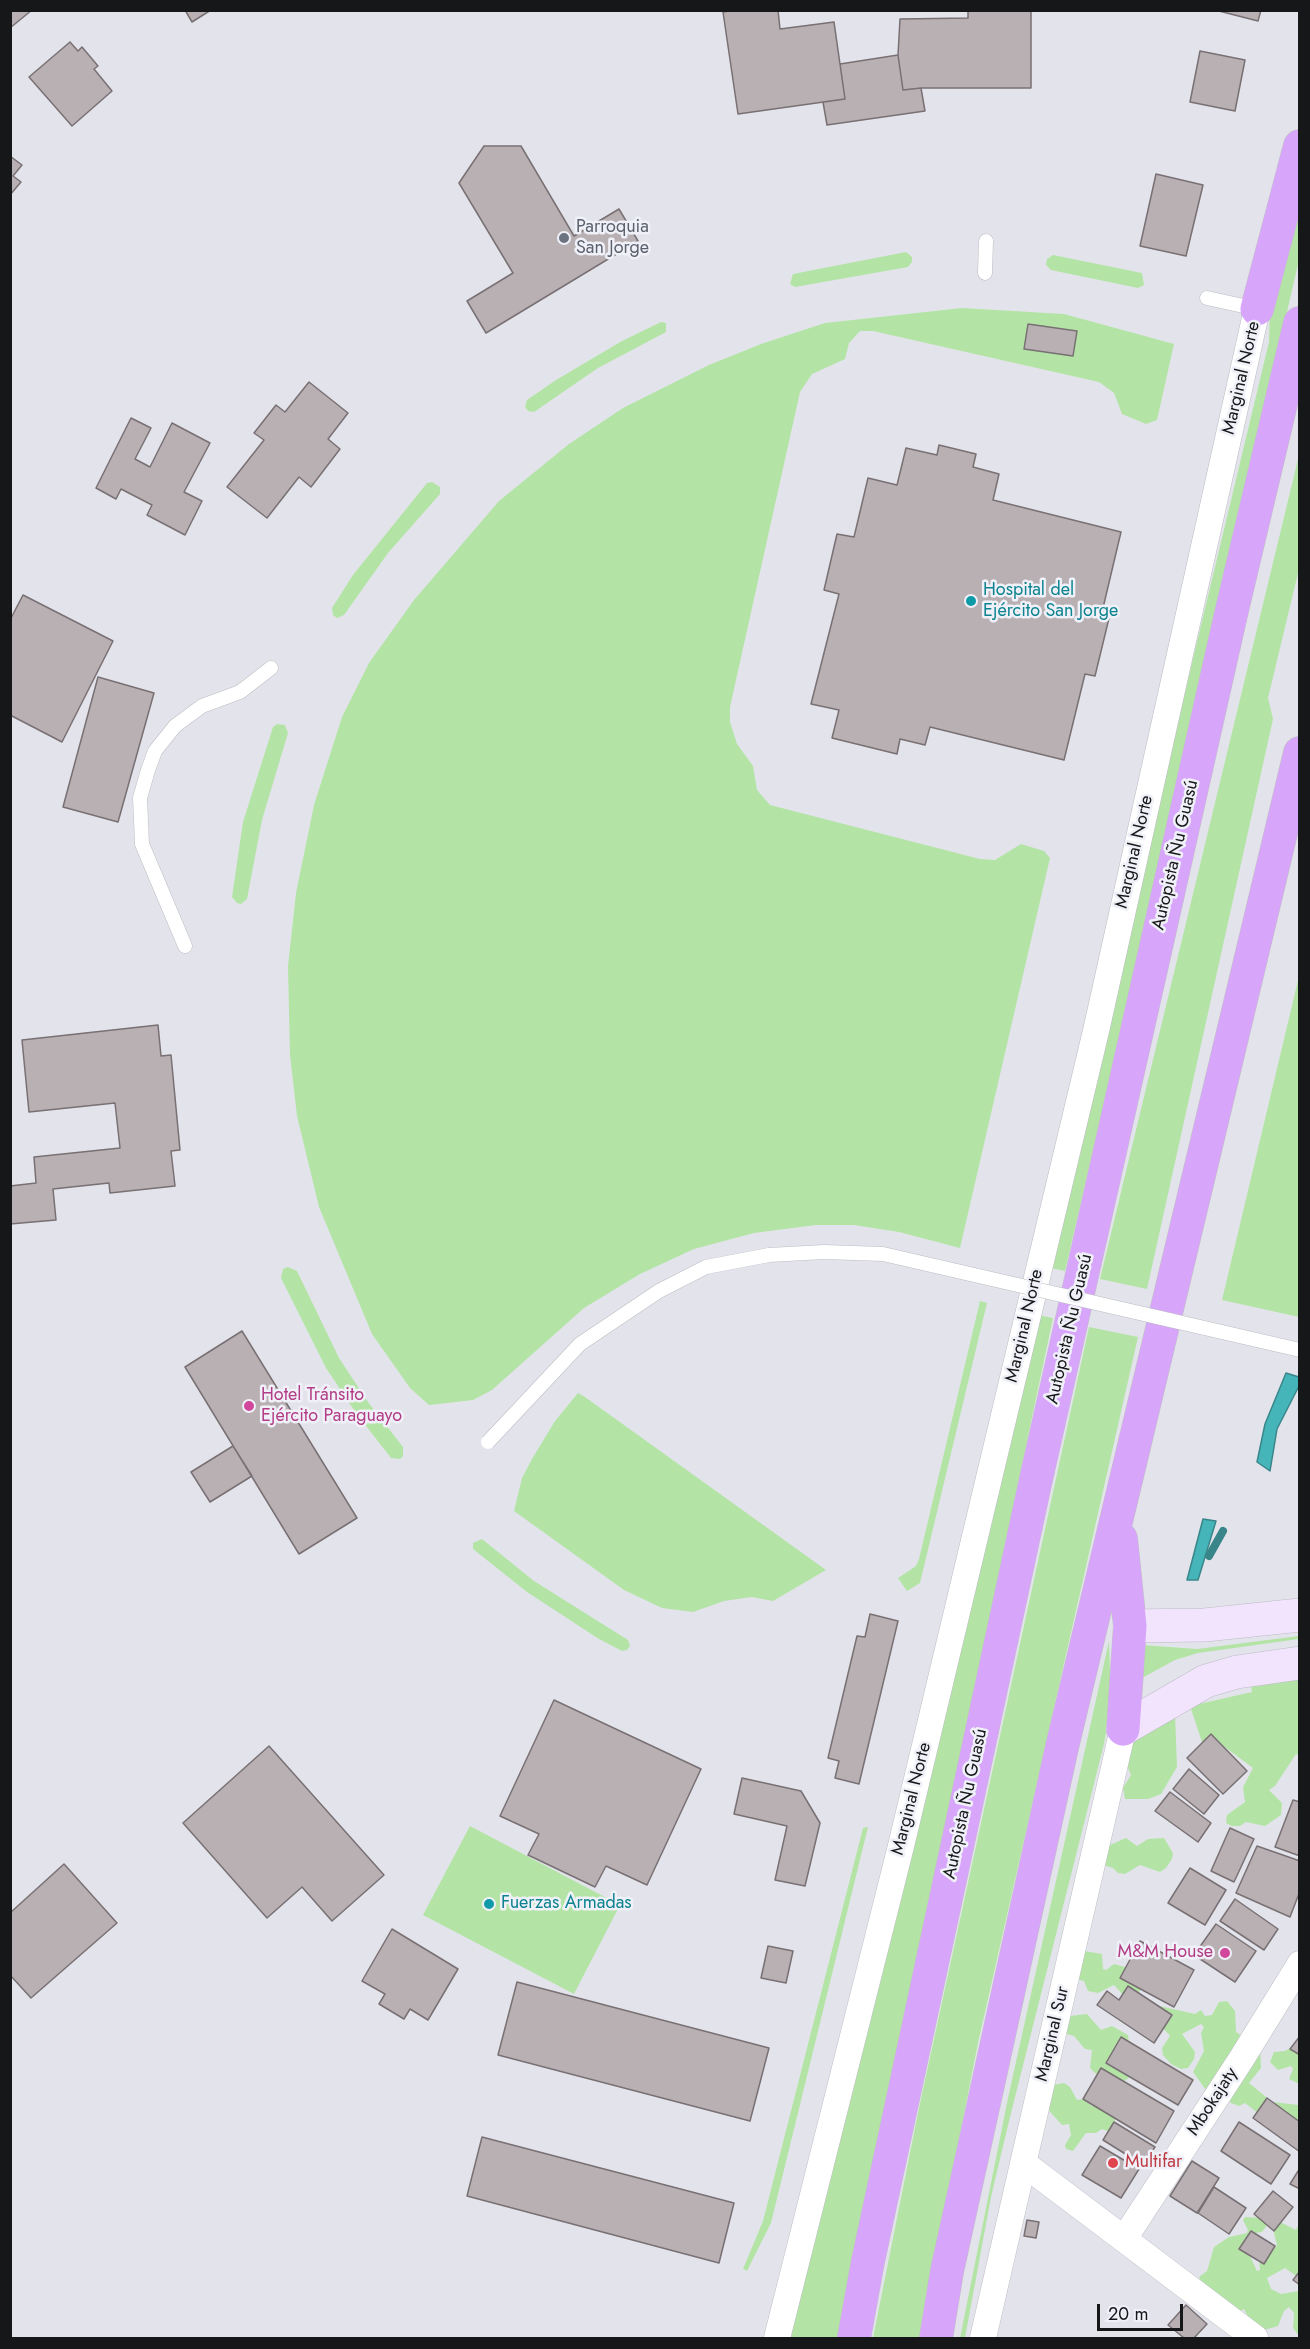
<!DOCTYPE html>
<html>
<head>
<meta charset="utf-8">
<style>
	body { margin:0 }
	#map { position:relative; width:1310px; height:2349px; overflow:hidden; background:#e3e4eb; font-family:Jost,sans-serif }
	canvas { display:block }
	.frame { position:absolute; inset:0; border:12px solid #161719; pointer-events:none }
	.scale { position:absolute; left:1097px; top:2304px; width:86px; height:27px; box-sizing:border-box; border:3px solid #161719; border-top:0; padding-left:8px; font-size:18px; line-height:21px; white-space:nowrap; color:#161719; -webkit-text-stroke:4px #f0f1f8; paint-order:stroke }
</style>
</head>
<body>
<div id="map">
<canvas width="1310" height="2349"></canvas>
<div class="frame"></div>
<div class="scale">20 m</div>
</div>
<script>
const ctx = document.querySelector('canvas').getContext('2d');
ctx.lineJoin = 'round';
function paint(path, color) { ctx.fillStyle = color; ctx.fill(path, 'evenodd'); }
const poly = rows => new Path2D(rows.map(r => 'M' + r).join(''));
function strokePath(path, color, width, dash) { ctx.strokeStyle = color; ctx.lineWidth = width; ctx.lineCap = dash ? 'butt' : 'round'; ctx.setLineDash(dash || []); ctx.stroke(path); }
function drawText(font, color, halo, rows, align = 'center') {
  ctx.font = font + ' Jost,sans-serif'; ctx.lineWidth = 5; ctx.setLineDash([]); ctx.textBaseline = 'middle'; ctx.strokeStyle = halo; ctx.fillStyle = color; for (const [text, x, y, turn = 0] of rows) {
    ctx.save(); ctx.translate(x, y); ctx.rotate((+turn || 0) * Math.PI / 180); ctx.textAlign = isNaN(turn) ? turn : align; if (halo) ctx.strokeText(text, 0, 0); ctx.fillText(text, 0, 0); ctx.restore();
  }
}
const green = poly([
	[1299,192,1299,260,1065,1271,1047,1267,1269,342,1270,307],
	[906,252,912,257,912,262,908,267,795,287,790,284,793,274],
	[1053,255,1142,273,1144,285,1138,288,1051,270,1046,265,1047,259],
	[962,308,1064,314,1174,344,1157,420,1146,424,1122,414,1114,393,1099,382,873,331,860,331,849,343,845,359,812,374,800,392,730,707,730,722,737,744,753,766,757,790,770,805,980,859,995,860,1021,844,1044,851,1050,858,960,1248,899,1232,854,1225,816,1225,754,1233,694,1249,640,1274,584,1308,492,1390,473,1400,429,1405,410,1388,372,1334,319,1207,297,1116,290,1055,288,966,296,893,314,805,342,717,369,663,414,600,499,501,569,444,623,408,709,365,761,344,825,323],
	[661,322,666,323,666,332,598,368,534,412,528,411,525,407,527,400,556,380,622,341],
	[1299,455,1299,569,1268,698,1273,719,1147,1289,1100,1279],
	[432,482,440,487,440,494,388,553,344,615,337,618,333,615,332,608,353,575,427,483],
	[277,724,285,725,288,733,262,820,247,899,241,904,237,903,232,897,243,822,273,727],
	[1299,976,1299,1317,1222,1300],
	[288,1267,297,1271,339,1358,368,1402,403,1447,403,1456,400,1459,391,1458,356,1413,326,1368,281,1278,283,1269],
	[980,1301,987,1303,920,1583,907,1591,898,1578,916,1566,919,1559],
	[1033,1314,1053,1318,838,2338,789,2338,905,1884],
	[1089,1327,1138,1337,978,2043,920,2338,873,2338,919,2108],
	[578,1393,585,1397,826,1570,773,1601,752,1597,724,1601,693,1612,662,1608,624,1590,514,1511,522,1478,532,1459,555,1421],
	[482,1539,534,1581,628,1640,630,1646,627,1650,622,1651,599,1639,527,1592,473,1549,473,1543],
	[1299,1636,1299,1639,1198,1653,1175,1660,1142,1678,1142,1645,1197,1649],
	[1109,1641,1111,1704,1104,1744,1010,2117,991,2197,965,2338,960,2338,1008,2098],
	[1299,1667,1299,1755,1296,1754,1275,1786,1269,1790,1282,1803,1281,1815,1265,1826,1246,1822,1240,1826,1232,1826,1226,1823,1227,1815,1245,1802,1243,1787,1253,1768,1222,1745,1204,1748,1190,1706,1252,1692,1250,1680],
	[1175,1714,1177,1767,1161,1794,1148,1799,1125,1799,1123,1788,1131,1775,1125,1761,1124,1744],
	[470,1826,620,1905,574,1994,423,1915],
	[868,1827,771,2223,747,2271,743,2269,763,2221,863,1828],
	[1126,1838,1137,1846,1148,1839,1164,1838,1173,1853,1172,1859,1166,1868,1160,1872,1140,1865,1125,1874,1118,1873,1113,1868,1103,1865,1103,1848],
	[1084,1951,1102,1954,1103,1969,1106,1970,1114,1964,1125,1967,1141,1989,1137,1995,1124,1996,1114,1985,1098,1993,1088,1991,1084,1981,1076,1979],
	[1227,2001,1235,2011,1236,2032,1260,2047,1261,2068,1249,2083,1272,2102,1299,2105,1299,2130,1268,2121,1245,2103,1239,2106,1231,2103,1221,2093,1206,2090,1193,2072,1204,2051,1201,2033,1204,2027,1201,2024,1182,2034,1195,2052,1194,2059,1188,2068,1181,2069,1171,2064,1163,2055,1162,2048,1170,2036,1154,2018,1155,2005,1195,2014,1201,2010,1205,2016,1212,2015,1219,2002],
	[1087,2014,1101,2030,1112,2026,1128,2035,1132,2075,1121,2084,1095,2073,1090,2068,1092,2050,1085,2049,1074,2036,1067,2034,1064,2027,1070,2016],
	[1294,2046,1300,2050,1299,2084,1289,2079,1293,2069,1291,2066,1278,2070,1270,2062,1274,2052,1285,2051],
	[1064,2083,1070,2087,1077,2100,1084,2099,1092,2106,1098,2105,1111,2112,1115,2119,1114,2126,1108,2131,1102,2129,1096,2133,1086,2133,1073,2151,1066,2149,1065,2145,1071,2135,1069,2124,1062,2125,1044,2105,1053,2085],
	[1245,2217,1264,2218,1268,2224,1262,2232,1255,2233,1248,2252,1257,2271,1260,2270,1259,2259,1277,2246,1273,2228,1280,2222,1296,2230,1299,2224,1299,2278,1285,2268,1267,2278,1271,2289,1281,2294,1299,2291,1299,2336,1293,2328,1294,2313,1289,2307,1284,2311,1278,2326,1264,2330,1251,2322,1244,2309,1237,2313,1202,2284,1199,2277,1207,2271,1214,2247,1229,2237,1247,2233,1248,2230,1243,2220]
]);
const water = poly([
	[1286,1373,1299,1377,1299,1386,1277,1429,1270,1471,1257,1462,1265,1424,1286,1373],
	[1203,1519,1216,1521,1198,1580,1187,1580,1203,1519]
]);
const stream = poly([
	[1209,1556,1223,1531]
]);
const building = poly([
	[10,10,32,10,10,28,10,10],
	[185,10,211,10,192,22,185,10],
	[736,10,778,10,780,29,834,22,845,99,738,114,723,12,736,10],
	[968,10,1031,10,1031,88,921,88,903,90,898,55,900,19,968,18,968,10],
	[1215,10,1261,10,1258,21,1215,10],
	[70,42,78,51,82,47,98,66,94,69,112,91,72,126,29,77,70,42],
	[1200,51,1245,60,1235,111,1190,102,1200,51],
	[898,55,903,90,921,88,925,111,827,125,823,102,845,99,840,64,898,55],
	[484,146,521,146,574,236,619,209,638,241,486,333,467,301,513,273,459,183,484,146],
	[10,156,22,165,13,176,21,182,10,195,10,156],
	[1156,174,1203,185,1186,256,1140,246,1156,174],
	[1028,324,1077,331,1073,356,1024,349,1028,324],
	[309,382,348,413,328,439,340,449,311,487,299,477,267,518,227,487,264,440,254,433,276,405,285,412,309,382],
	[131,418,151,428,135,459,150,467,172,423,210,443,184,492,202,501,185,535,147,515,152,505,121,489,116,499,96,488,131,418],
	[939,445,976,454,973,467,999,474,993,500,1121,532,1103,608,1111,610,1095,676,1085,674,1064,760,930,727,925,745,900,739,897,754,832,738,839,710,811,704,839,594,824,590,837,534,854,537,868,478,897,485,906,448,937,455,939,445],
	[23,595,113,641,62,742,10,715,10,620,23,595],
	[98,677,154,693,118,822,63,807,98,677],
	[158,1025,161,1056,171,1055,180,1150,171,1151,175,1186,110,1193,109,1183,53,1189,56,1220,10,1224,10,1186,36,1183,34,1157,120,1148,115,1103,29,1112,22,1040,158,1025],
	[242,1331,357,1518,299,1554,185,1367,242,1331],
	[233,1446,252,1476,210,1502,191,1472,233,1446],
	[870,1614,898,1621,859,1784,835,1778,839,1761,828,1758,857,1636,865,1637,870,1614],
	[554,1700,701,1769,647,1885,606,1866,595,1887,528,1855,539,1834,500,1816,554,1700],
	[1211,1734,1247,1771,1223,1794,1187,1758,1211,1734],
	[269,1746,384,1875,332,1921,302,1887,267,1918,183,1823,269,1746],
	[1189,1769,1219,1795,1204,1814,1173,1789,1189,1769],
	[742,1778,801,1791,820,1823,805,1886,775,1880,787,1826,734,1814,742,1778],
	[1170,1792,1211,1823,1198,1842,1155,1811,1170,1792],
	[1293,1800,1300,1802,1300,1856,1275,1847,1293,1800],
	[1230,1828,1254,1839,1234,1882,1211,1871,1230,1828],
	[1257,1846,1300,1861,1300,1891,1290,1917,1236,1893,1257,1846],
	[64,1864,117,1923,31,1998,10,1975,10,1913,64,1864],
	[1190,1868,1226,1890,1205,1925,1168,1903,1190,1868],
	[1235,1899,1278,1929,1264,1950,1220,1921,1235,1899],
	[1216,1924,1256,1951,1235,1982,1194,1955,1216,1924],
	[392,1929,458,1969,428,2020,410,2009,404,2019,379,2004,385,1994,362,1981,392,1929],
	[1140,1941,1194,1970,1174,2007,1120,1978,1140,1941],
	[768,1946,793,1951,786,1983,761,1978,768,1946],
	[517,1982,769,2048,750,2121,498,2055,517,1982],
	[1128,1986,1172,2015,1154,2043,1097,2005,1107,1991,1119,2000,1128,1986],
	[1300,2036,1300,2055,1290,2049,1300,2036],
	[1121,2037,1193,2080,1178,2105,1106,2063,1121,2037],
	[1101,2068,1174,2111,1156,2143,1083,2099,1101,2068],
	[1267,2098,1300,2122,1300,2152,1253,2118,1267,2098],
	[1114,2122,1155,2147,1143,2165,1103,2140,1114,2122],
	[1239,2122,1290,2155,1271,2184,1221,2151,1239,2122],
	[482,2137,734,2203,719,2263,467,2196,482,2137],
	[1100,2146,1139,2169,1121,2198,1082,2175,1100,2146],
	[1192,2161,1219,2178,1197,2213,1170,2196,1192,2161],
	[1300,2168,1300,2189,1290,2184,1300,2168],
	[1214,2187,1246,2208,1229,2234,1198,2213,1214,2187],
	[1273,2191,1293,2207,1274,2231,1254,2214,1273,2191],
	[1027,2220,1039,2222,1036,2238,1024,2236,1027,2220],
	[1251,2231,1275,2246,1264,2264,1239,2249,1251,2231],
	[1300,2271,1300,2285,1293,2280,1300,2271],
	[1186,2305,1207,2324,1194,2338,1184,2338,1168,2325,1186,2305]
]);
const service = poly([
	[985,273,986,241],
	[1207,298,1257,309],
	[185,946,142,844,140,798,148,770,155,751,175,726,202,706,240,692,271,668]
]);
const minor = poly([
	[1023,2163,1255,2338],
	[1124,2239,1242,2058,1300,1964],
	[777,2338,901,1846,1096,1031,1257,309],
	[983,2338,1123,1729]
]);
const secondary = poly([
	[1130,1626,1205,1625,1300,1615],
	[1123,1729,1206,1681,1237,1672,1300,1663]
]);
const motorway = poly([
	[1257,309,1300,146],
	[1121,1539,1130,1626,1123,1729],
	[854,2338,868,2261,1036,1479,1231,614,1300,323],
	[936,2338,947,2271,1062,1747,1300,753]
]);
const serviceBridge = poly([
	[488,1442,580,1344,659,1291,706,1267,769,1255,824,1252,883,1254,1300,1350]
]);
const markers = [
	[564,238,6,"#6b7280"],
	[971,601,6,"#0f9aa8"],
	[249,1406,6,"#d1479c"],
	[489,1904,6,"#0f9aa8"],
	[1225,1953,6,"#d1479c"],
	[1113,2163,6,"#e0444e"]
];
const worshipNames = [
	["Parroquia",576,228],
	["San Jorge",576,249]
];
const streetNames = [
	["Marginal Norte",1242,378,-77],
	["Marginal Norte",1135,852,-77],
	["Autopista Ñu Guasú",1176,855,-77],
	["Marginal Norte",1025,1326,-77],
	["Autopista Ñu Guasú",1070,1329,-77],
	["Marginal Norte",912,1799,-76],
	["Autopista Ñu Guasú",966,1804,-78],
	["Marginal Sur",1053,2034,-77],
	["Mbokajaty",1213,2102,-57]
];
const cultureNames = [
	["Hospital del",983,591],
	["Ejército San Jorge",983,612],
	["Fuerzas Armadas",501,1904]
];
const hotelNames = [
	["Hotel Tránsito",261,1396],
	["Ejército Paraguayo",261,1417],
	["M&M House",1213,1953,"right"]
];
const healthNames = [
	["Multifar",1125,2163]
];
paint(green, '#b3e4a5');
paint(water, '#46b5ba');
strokePath(water, '#38868a', 1.5);
strokePath(stream, '#38868a', 8);
paint(building, '#b8b0b3');
strokePath(building, '#787073', 1.5);
strokePath(service, '#bcbcc4', 15);
strokePath(minor, '#bcbcc4', 27);
strokePath(secondary, '#bcbcc4', 34);
strokePath(motorway, '#c2c3c3', 34);
strokePath(service, '#fff', 14);
strokePath(minor, '#fff', 26);
strokePath(secondary, '#f3e4fe', 33);
strokePath(motorway, '#d7a6fb', 33);
strokePath(serviceBridge, '#bcbcc4', 15, []);
strokePath(serviceBridge, '#fff', 14);
for (const [x, y, r, color] of markers) { const dot = new Path2D(); dot.arc(x, y, r, 0, 2 * Math.PI); ctx.fillStyle = color; ctx.fill(dot); strokePath(dot, '#f0f1f8', 2); }
drawText('18px', '#5b616d', '#f0f1f8', worshipNames, 'left');
drawText('18px', '#161719', '#f0f1f8', streetNames);
drawText('18px', '#0d838f', '#f0f1f8', cultureNames, 'left');
drawText('18px', '#b23c85', '#f0f1f8', hotelNames, 'left');
drawText('18px', '#be3a42', '#f0f1f8', healthNames, 'left');
</script>
</body>
</html>
